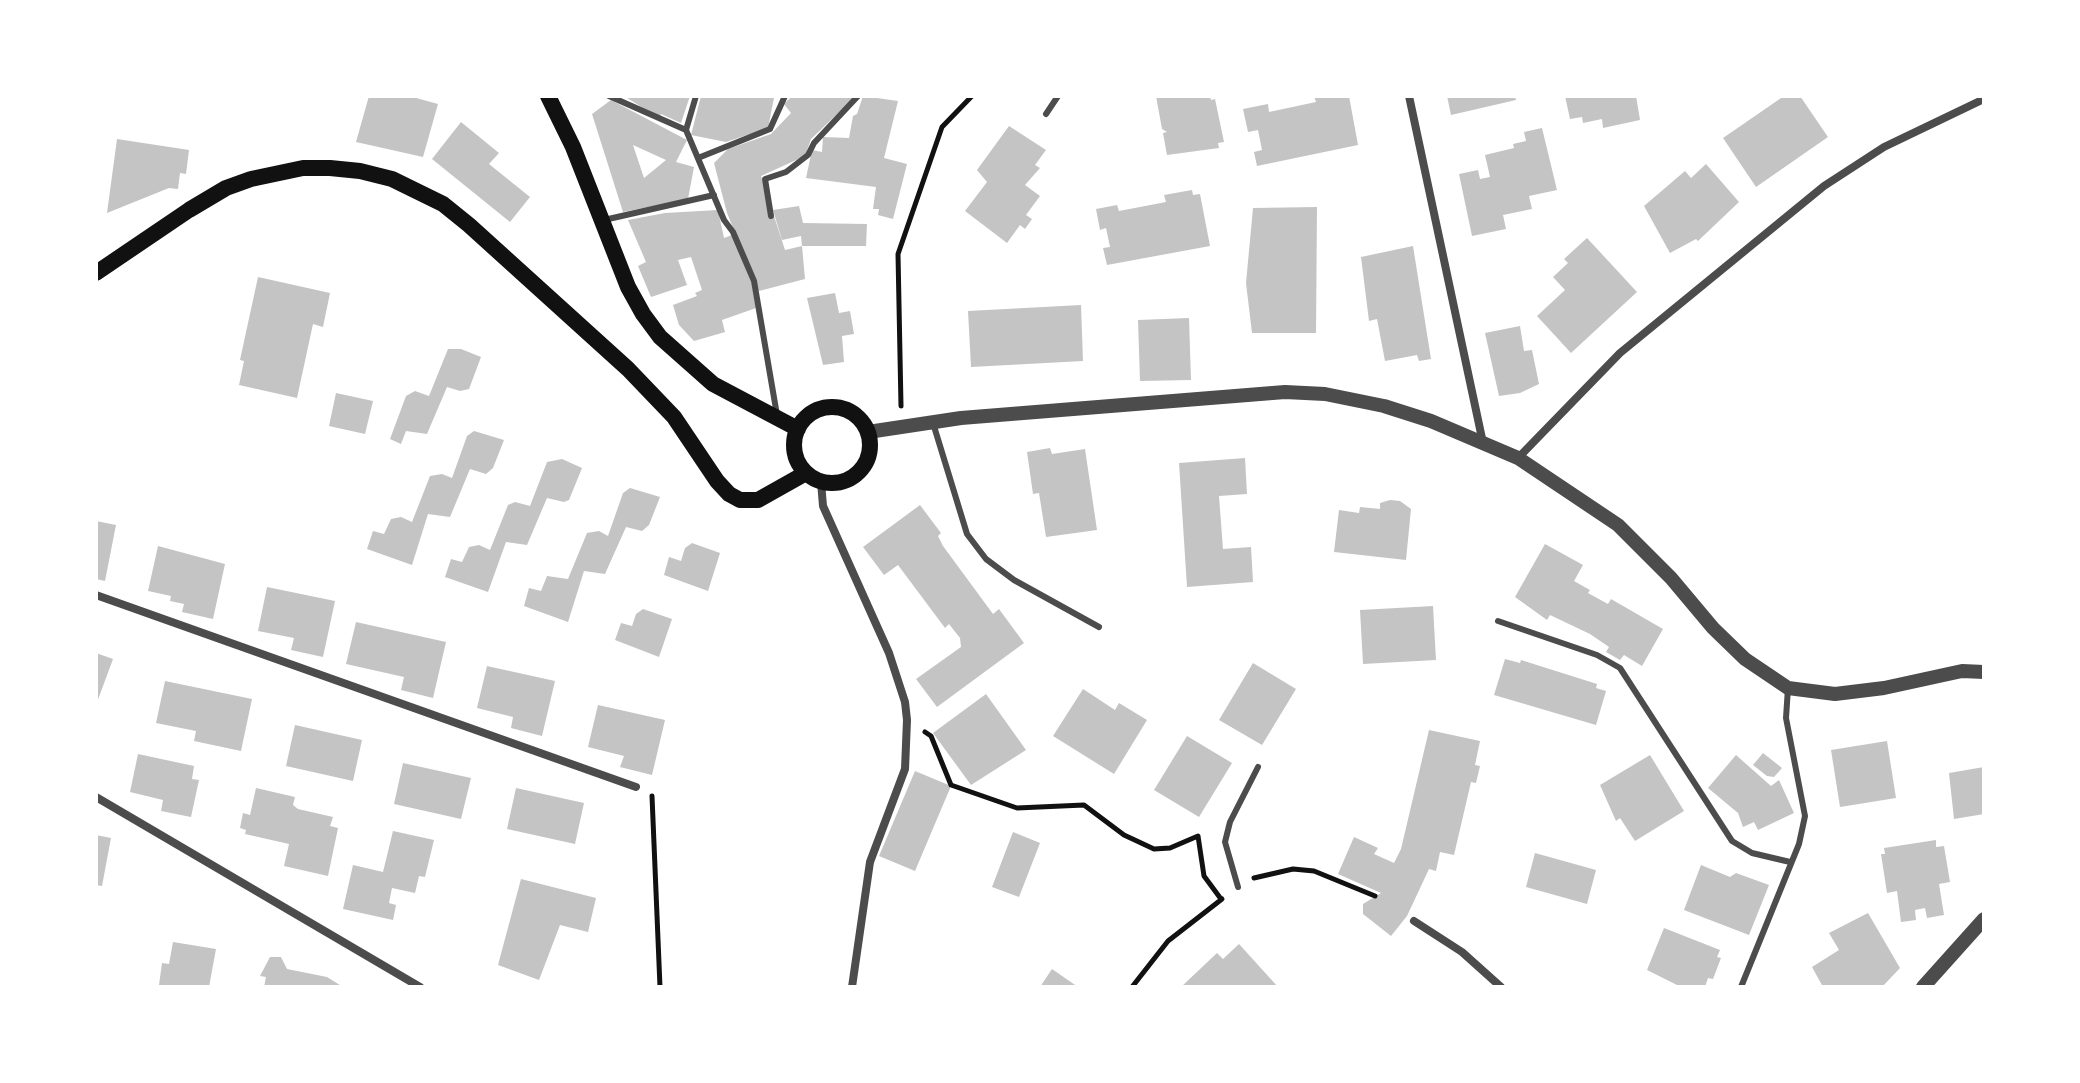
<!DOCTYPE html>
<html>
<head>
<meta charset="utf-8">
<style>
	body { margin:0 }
	#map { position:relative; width:2080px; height:1083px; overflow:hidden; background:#fff; font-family:Commissioner,sans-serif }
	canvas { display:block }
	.frame { position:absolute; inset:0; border:98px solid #fff; pointer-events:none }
</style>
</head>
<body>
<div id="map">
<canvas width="2080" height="1083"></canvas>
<div class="frame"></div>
</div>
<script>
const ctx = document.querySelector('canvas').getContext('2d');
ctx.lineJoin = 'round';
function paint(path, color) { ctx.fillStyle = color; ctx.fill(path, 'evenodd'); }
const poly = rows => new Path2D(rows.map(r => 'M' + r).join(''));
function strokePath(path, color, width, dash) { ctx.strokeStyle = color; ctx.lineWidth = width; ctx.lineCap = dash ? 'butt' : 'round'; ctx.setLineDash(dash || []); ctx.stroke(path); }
const building = poly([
	[369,96,409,96,438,104,423,157,356,142],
	[624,96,690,96,681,123,661,114,659,118],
	[701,96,774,98,768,128,726,142,691,135],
	[792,96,856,96,811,139,805,156,761,176,785,250,802,246,801,236,782,240,773,210,799,206,803,223,867,224,866,246,802,246,805,279,759,291,727,213,714,163,728,149,771,134,791,113,784,104],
	[863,96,898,101,884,158,907,164,893,219,878,215,879,209,873,209,876,187,806,178,812,150,822,152,823,137,849,138,853,116,857,114],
	[1156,96,1210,96,1211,100,1215,99,1224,142,1218,143,1219,148,1167,155,1163,133,1167,132,1162,129],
	[1314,96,1349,96,1358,145,1257,166,1254,152,1262,150,1258,130,1248,132,1243,109,1268,104,1269,112,1316,102],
	[1447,96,1515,96,1516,100,1451,115],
	[1565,96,1636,96,1640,120,1603,128,1602,119,1583,123,1582,117,1570,119],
	[1784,96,1800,96,1828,137,1756,187,1723,138],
	[611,100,687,140,676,162,694,167,688,199,623,212,592,114],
	[633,145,666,160,644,178],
	[461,122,499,153,489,164,530,197,510,222,432,159],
	[1009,126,1046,150,1035,165,1040,168,1025,185,1040,196,1026,215,1032,219,1025,229,1020,225,1007,243,965,211,987,182,977,170],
	[1542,128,1557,190,1529,196,1532,209,1503,215,1506,229,1472,236,1459,174,1478,170,1480,179,1490,177,1485,155,1514,148,1513,144,1526,141,1524,132],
	[117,139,189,150,186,174,180,173,178,189,169,188,107,213],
	[1706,164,1739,202,1698,241,1696,239,1670,253,1644,206,1685,171,1691,178],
	[1192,190,1193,195,1200,194,1210,246,1107,265,1103,248,1110,247,1106,228,1100,230,1096,209,1117,205,1119,211,1166,202,1164,195],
	[1317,207,1316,333,1252,333,1246,283,1253,208],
	[718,210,724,238,732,235,752,284,756,308,722,320,725,332,694,341,679,325,673,305,697,296,695,293,702,290,691,257,678,260,687,285,651,297,638,266,646,262,628,220,665,213],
	[1587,238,1637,292,1571,353,1537,316,1565,290,1553,277,1568,263,1564,259],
	[1413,246,1431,359,1419,361,1417,355,1385,361,1377,319,1369,321,1361,257],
	[258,277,330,293,323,327,313,324,297,398,239,385,244,361,240,360],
	[835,293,839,313,850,311,854,334,842,336,844,362,823,365,807,298],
	[1081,305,1083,361,971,367,968,311],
	[1189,318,1191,380,1140,381,1138,320],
	[1520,326,1524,351,1532,350,1539,384,1520,393,1499,396,1485,333],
	[448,349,461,349,481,357,469,389,460,391,447,387,427,434,406,431,401,444,390,439,406,396,415,391,429,396],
	[336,393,373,401,365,434,329,426],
	[474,431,504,440,493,468,486,474,470,469,450,517,428,514,412,565,367,549,373,531,384,534,391,519,401,517,412,522,430,476,442,474,452,478,467,436],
	[1050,448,1052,454,1085,449,1097,530,1046,537,1039,493,1033,494,1027,452],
	[1245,458,1247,494,1219,496,1223,549,1251,547,1253,582,1187,587,1179,463],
	[562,459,582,468,569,500,564,502,547,498,527,545,506,542,488,592,445,577,451,559,462,562,469,547,479,545,490,550,508,505,515,502,530,506,547,462],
	[630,488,660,497,649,525,642,531,626,527,605,574,584,571,568,622,524,606,529,588,541,591,547,576,568,579,587,533,599,531,608,536,623,493],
	[1390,500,1400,501,1411,509,1406,560,1334,552,1339,510,1359,513,1360,507,1380,509,1380,503],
	[920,505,941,533,938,536,943,546,993,614,999,609,1024,643,937,707,916,679,961,647,960,638,949,624,945,628,898,565,884,575,863,547],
	[96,521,116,525,105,581,96,579],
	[692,543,720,553,708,591,664,575,669,557,681,561,685,548],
	[1545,544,1583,565,1574,581,1590,590,1588,593,1608,604,1611,599,1663,629,1642,666,1624,655,1620,660,1606,652,1609,647,1590,634,1550,615,1547,620,1515,597],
	[158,546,225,564,213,619,182,612,184,604,170,601,171,596,148,591],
	[267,587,335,601,323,657,291,650,294,638,258,631],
	[1433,606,1436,660,1363,664,1360,610],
	[643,609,672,619,659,657,615,640,621,623,632,626,636,614],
	[356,622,446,642,433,698,401,690,404,677,346,664],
	[96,653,113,659,96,705],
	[1505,659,1520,663,1521,660,1597,684,1596,688,1606,691,1596,725,1494,695],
	[1253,663,1296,689,1262,745,1219,720],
	[487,666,555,681,542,736,511,728,513,717,477,708],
	[165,681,252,699,241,751,194,741,196,731,156,723],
	[1083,689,1115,710,1119,703,1147,720,1114,774,1053,736],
	[986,694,1026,750,971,785,933,733],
	[598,705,665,720,652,775,620,767,624,756,588,747],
	[295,725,362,740,353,781,286,766],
	[1429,730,1480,741,1475,765,1480,766,1476,783,1471,782,1454,855,1440,852,1436,871,1429,869,1407,916,1391,936,1363,914,1363,904,1381,893,1338,874,1354,837,1378,848,1374,854,1394,863,1401,849],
	[1187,736,1232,763,1199,817,1154,790],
	[1887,741,1896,798,1840,807,1831,750],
	[1763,753,1782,768,1774,777,1767,776,1753,765],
	[138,754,194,766,192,779,199,780,191,817,161,811,163,800,130,792],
	[1650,755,1684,811,1635,841,1620,818,1616,821,1600,785],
	[1736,755,1771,786,1779,780,1794,813,1758,830,1754,822,1743,827,1738,813,1708,788],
	[403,763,471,778,461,819,394,804],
	[1984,767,1984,814,1954,819,1949,773],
	[915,771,951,786,915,871,879,856],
	[256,788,295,797,293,805,298,809,333,817,330,826,338,828,328,876,284,866,289,844,245,834,246,830,240,828,243,813,250,815],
	[516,788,584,803,575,844,507,829],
	[393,831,434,840,425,877,419,876,415,893,392,888,389,903,396,905,393,920,343,909,353,865,383,872],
	[1013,832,1040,843,1019,897,992,887],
	[96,835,111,838,102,886,96,885],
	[1936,840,1936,847,1944,846,1950,882,1939,884,1944,915,1927,918,1925,908,1915,910,1916,920,1901,922,1897,891,1887,893,1881,854,1885,854,1884,848],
	[1535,853,1596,870,1587,904,1526,887],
	[1701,865,1730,877,1736,873,1769,885,1749,935,1684,910],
	[521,879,596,898,588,932,560,925,539,980,498,965],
	[1868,913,1900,968,1882,987,1823,987,1812,967,1839,950,1829,933],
	[1664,928,1720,950,1717,957,1721,958,1713,979,1708,978,1705,987,1681,987,1647,970],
	[173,942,216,949,209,987,159,985,162,963,169,964],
	[1239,944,1278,987,1181,987,1217,953,1223,959],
	[270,957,281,957,287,969,327,977,343,987,264,987,266,977,260,976],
	[1052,969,1078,987,1040,987]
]);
const path = poly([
	[901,406,898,254,942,127,972,96],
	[925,732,931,736,951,785,1017,808,1084,805,1124,835,1154,849,1170,848,1198,836,1204,876,1221,899],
	[652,796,660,987],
	[1254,878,1293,869,1314,871,1375,896],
	[1132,987,1168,941,1222,899]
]);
const service = poly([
	[609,96,686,130,724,220,733,232,754,281,777,415],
	[1046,114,1058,96],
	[686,130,696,96],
	[698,158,770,129,785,96],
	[771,216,765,179,786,172,808,155,814,143,858,96],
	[604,220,714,195],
	[933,423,967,534,986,559,1014,580,1099,627],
	[1498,621,1597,655,1620,668,1732,841,1752,853,1790,862],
	[1238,887,1225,842,1230,822,1258,767],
	[1741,987,1799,844,1805,816,1786,718,1788,688]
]);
const minor = poly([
	[1409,96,1483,443],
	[1518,458,1620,353,1824,186,1884,147,1984,99],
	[821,482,823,506,889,653,905,702,907,720,905,769,870,862,852,987],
	[96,595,636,787],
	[96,797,420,987],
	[1414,921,1462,952,1501,987]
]);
const tertiary = poly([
	[868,432,961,418,1285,392,1325,394,1384,406,1431,421,1518,458,1618,525,1671,578,1713,628,1745,659,1788,688,1835,694,1884,688,1962,671,1984,672],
	[1923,987,1984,919]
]);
const secondary = poly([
	[548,96,573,147,628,287,643,314,660,337,713,384,798,429],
	[96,273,189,210,226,188,251,179,303,168,330,168,360,171,392,179,443,204,469,225,628,369,674,417,717,481,729,494,740,500,758,500,806,473],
	'794 445a38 38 0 1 1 76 0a38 38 0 1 1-76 0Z'
]);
paint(building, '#c4c4c4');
strokePath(path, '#111', 5);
strokePath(service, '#4c4c4c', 6);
strokePath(minor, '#4c4c4c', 8);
strokePath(tertiary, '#4c4c4c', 14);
strokePath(secondary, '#111', 16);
</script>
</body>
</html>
